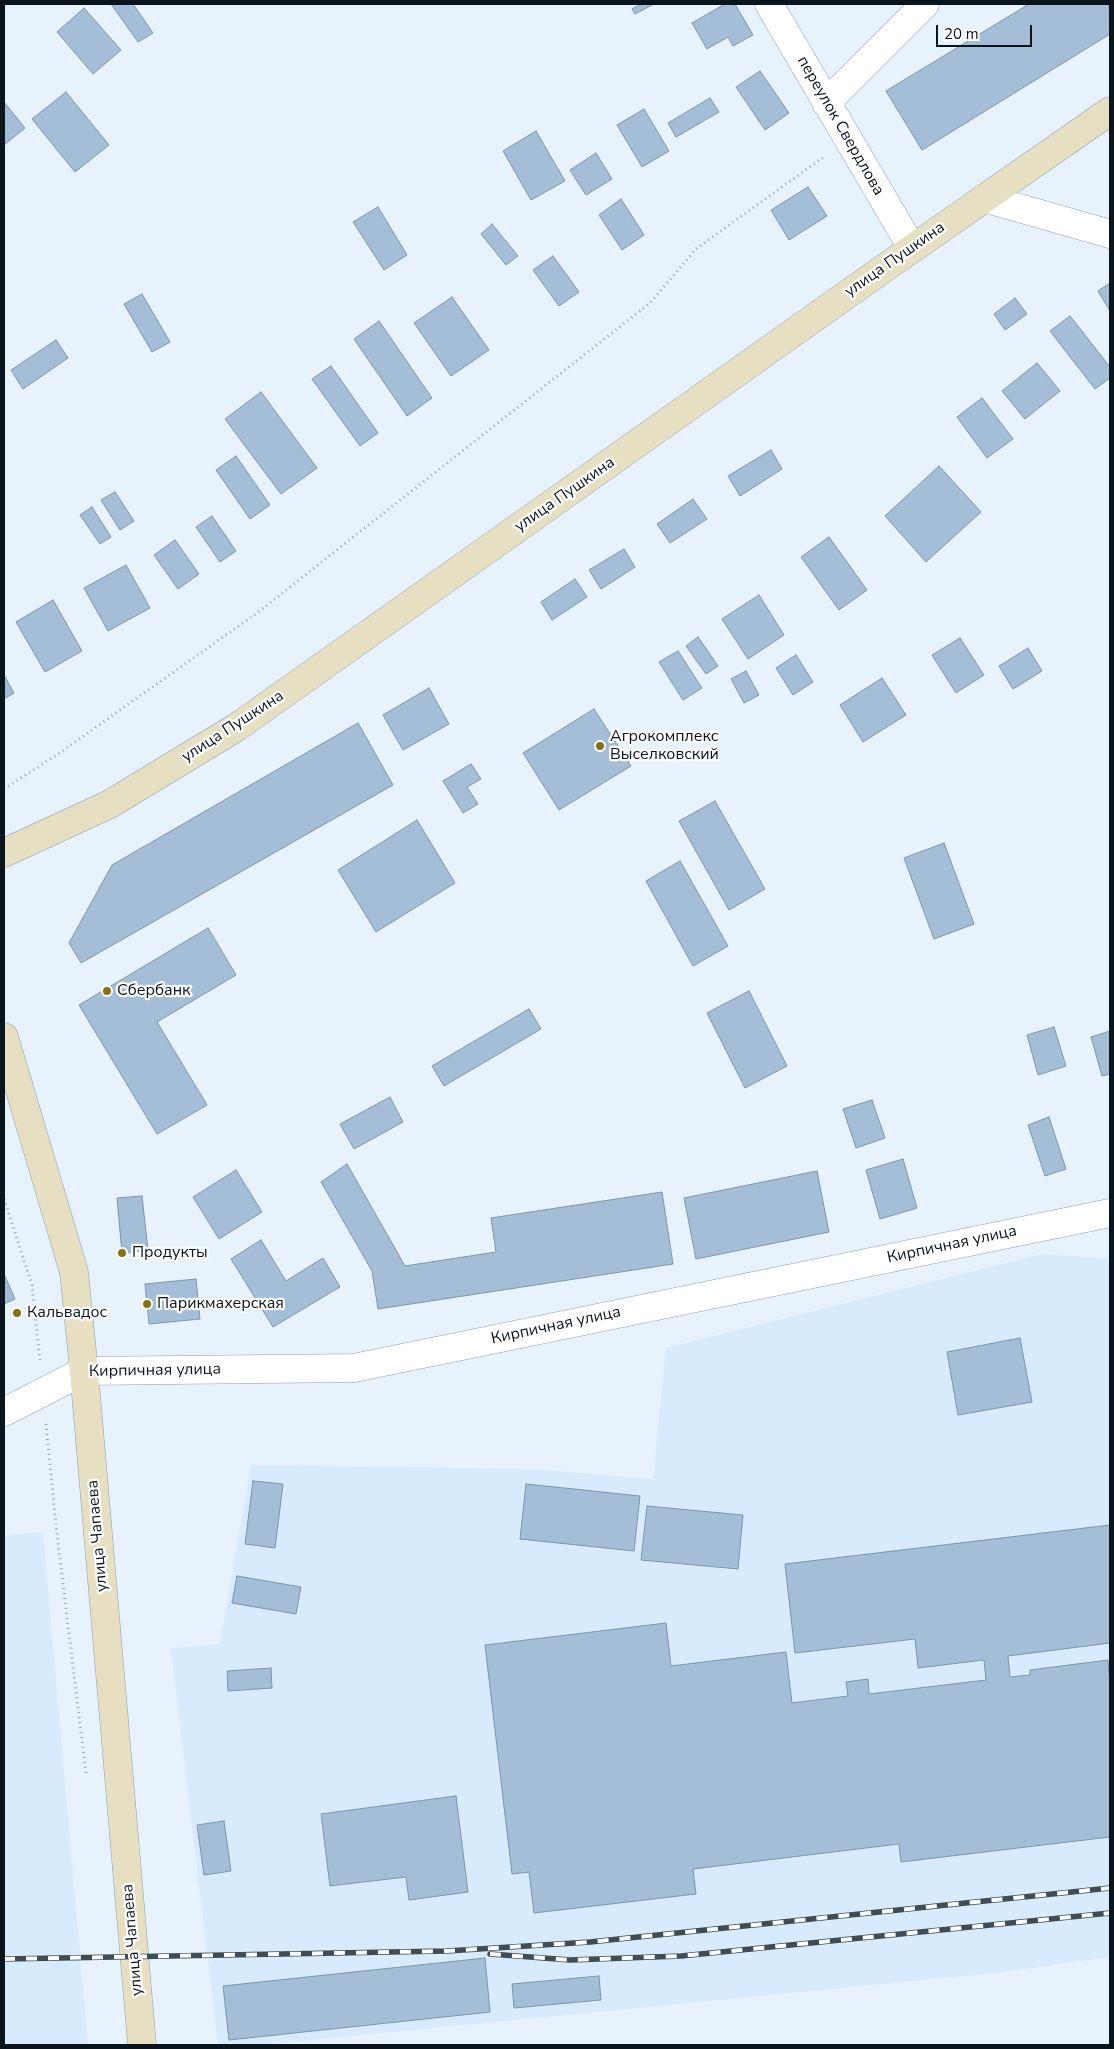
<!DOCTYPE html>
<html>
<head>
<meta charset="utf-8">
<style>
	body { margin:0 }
	#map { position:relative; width:1114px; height:2049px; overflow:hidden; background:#e7f2fc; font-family:"Nunito Sans",sans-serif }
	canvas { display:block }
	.frame { position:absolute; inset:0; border:5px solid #0a141c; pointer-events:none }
	.scale { position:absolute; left:936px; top:25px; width:96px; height:22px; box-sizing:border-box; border:2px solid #0a141c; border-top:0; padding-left:6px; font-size:15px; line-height:18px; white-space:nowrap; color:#0a141c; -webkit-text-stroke:4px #fff; paint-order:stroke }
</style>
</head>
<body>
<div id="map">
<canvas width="1114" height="2049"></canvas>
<div class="frame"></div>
<div class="scale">20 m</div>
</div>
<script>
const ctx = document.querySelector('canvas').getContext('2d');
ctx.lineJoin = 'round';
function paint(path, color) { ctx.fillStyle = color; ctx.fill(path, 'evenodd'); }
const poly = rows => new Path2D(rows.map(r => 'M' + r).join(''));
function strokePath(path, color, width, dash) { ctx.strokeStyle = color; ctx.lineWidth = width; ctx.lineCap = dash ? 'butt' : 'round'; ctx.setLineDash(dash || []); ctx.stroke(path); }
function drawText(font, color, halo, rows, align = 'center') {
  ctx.font = font + ' "Nunito Sans",sans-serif'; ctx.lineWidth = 4.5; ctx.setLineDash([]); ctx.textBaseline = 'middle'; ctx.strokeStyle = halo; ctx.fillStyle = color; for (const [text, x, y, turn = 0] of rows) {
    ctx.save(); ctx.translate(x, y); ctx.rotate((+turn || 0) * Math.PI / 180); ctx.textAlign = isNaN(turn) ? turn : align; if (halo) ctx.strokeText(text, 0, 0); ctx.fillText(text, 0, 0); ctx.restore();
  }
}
const built = poly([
	[1042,1254,1110,1259,1110,1957,1005,1972,260,2045,218,2045,171,1648,220,1644,251,1465,533,1469,653,1479,666,1348],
	[43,1532,88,2045,4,2045,4,1536]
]);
const building = poly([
	[111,4,133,4,153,33,138,42,111,4],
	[641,4,654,4,635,14,632,9,641,4],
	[725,4,735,4,753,35,733,46,728,37,707,49,692,23,725,4],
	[1029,4,1109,4,1110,34,922,150,886,91,1029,4],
	[84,8,121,50,93,74,57,32,84,8],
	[760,71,789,113,765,130,736,87,760,71],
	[66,92,109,145,75,172,32,119,66,92],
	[710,98,719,112,676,137,668,123,710,98],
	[4,102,25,128,4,145,4,102],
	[644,109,669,151,642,167,617,125,644,109],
	[536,131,565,181,531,200,503,151,536,131],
	[596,153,612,179,586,195,570,170,596,153],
	[808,187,827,216,789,240,771,210,808,187],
	[621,199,644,235,622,250,599,215,621,199],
	[378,207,407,255,384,270,353,222,378,207],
	[492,224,518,256,506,265,481,234,492,224],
	[553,256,579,292,559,306,533,270,553,256],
	[1110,283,1110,311,1098,291,1110,283],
	[142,294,170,342,152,352,124,304,142,294],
	[452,297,489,350,451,376,414,323,452,297],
	[1015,298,1027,314,1005,330,994,314,1015,298],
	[1070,316,1110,367,1110,378,1095,389,1050,331,1070,316],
	[379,321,432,398,407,416,354,339,379,321],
	[56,340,68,358,23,389,11,370,56,340],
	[1037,363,1060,391,1025,419,1002,391,1037,363],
	[331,366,378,433,360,446,312,379,331,366],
	[261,392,317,468,281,494,225,419,261,392],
	[982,398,1013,439,987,458,957,417,982,398],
	[771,450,782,469,740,496,728,476,771,450],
	[236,456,270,505,250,519,216,470,236,456],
	[939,466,981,512,926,562,885,516,939,466],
	[115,492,134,521,120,530,101,500,115,492],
	[693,499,707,519,670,543,657,524,693,499],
	[92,507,111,537,100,544,80,515,92,507],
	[212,516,236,551,220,562,196,527,212,516],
	[829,537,867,590,839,610,801,557,829,537],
	[175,540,199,574,178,589,154,555,175,540],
	[624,549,635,567,601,589,589,570,624,549],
	[126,565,150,608,108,631,84,588,126,565],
	[575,579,587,597,552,620,541,602,575,579],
	[759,595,784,635,748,659,722,619,759,595],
	[53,600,82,651,45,672,16,622,53,600],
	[698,637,718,666,706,674,686,646,698,637],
	[960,638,984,675,956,693,932,655,960,638],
	[1028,648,1042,671,1013,689,999,666,1028,648],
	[678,651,702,688,683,700,659,662,678,651],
	[796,655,813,682,793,695,776,668,796,655],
	[746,671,759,695,744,703,731,679,746,671],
	[4,675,14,693,4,699,4,675],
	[882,678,906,715,863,742,840,705,882,678],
	[429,688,449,724,403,750,383,715,429,688],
	[594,709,631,766,559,810,523,753,594,709],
	[358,723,393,785,81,963,69,943,112,865,358,723],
	[471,764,481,779,467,787,478,804,463,813,443,781,471,764],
	[715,801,765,889,729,910,679,821,715,801],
	[417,820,455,883,376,932,338,870,417,820],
	[944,843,974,924,934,939,904,858,944,843],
	[680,861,728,946,693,966,646,881,680,861],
	[208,928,236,975,157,1022,207,1105,157,1134,79,1005,208,928],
	[749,991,787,1066,745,1088,707,1013,749,991],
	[529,1009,541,1029,444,1086,432,1066,529,1009],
	[1054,1027,1066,1066,1038,1075,1027,1035,1054,1027],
	[1110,1031,1110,1074,1102,1076,1091,1037,1110,1031],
	[390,1097,403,1122,354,1149,340,1124,390,1097],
	[872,1100,885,1138,856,1148,843,1109,872,1100],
	[1049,1117,1066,1169,1045,1176,1028,1125,1049,1117],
	[903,1159,917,1208,880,1219,866,1170,903,1159],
	[347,1164,405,1266,496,1252,491,1218,662,1192,673,1264,378,1309,372,1271,321,1182,347,1164],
	[236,1170,262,1212,219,1239,193,1197,236,1170],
	[817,1171,829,1232,696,1259,684,1198,817,1171],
	[142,1196,148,1250,122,1253,117,1198,142,1196],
	[261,1240,286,1281,323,1258,340,1287,273,1327,231,1259,261,1240],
	[4,1274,15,1299,4,1304,4,1274],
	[196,1279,200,1319,149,1324,145,1284,196,1279],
	[1020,1338,1032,1402,958,1415,947,1352,1020,1338],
	[253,1481,283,1484,275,1548,245,1544,253,1481],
	[526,1484,640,1496,634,1551,520,1539,526,1484],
	[647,1506,743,1515,738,1569,641,1560,647,1506],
	[1110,1525,1110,1643,1008,1656,1010,1677,1030,1675,1030,1670,1108,1660,1110,1684,1110,1837,901,1862,899,1844,693,1869,696,1894,534,1913,529,1872,512,1874,485,1645,666,1623,671,1666,786,1652,792,1703,848,1696,846,1682,868,1679,869,1694,986,1680,984,1660,918,1668,915,1639,795,1653,785,1564,1110,1525],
	[237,1576,301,1587,296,1614,232,1603,237,1576],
	[271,1668,272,1688,228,1691,227,1671,271,1668],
	[456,1796,468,1892,409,1900,406,1877,330,1886,321,1814,456,1796],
	[224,1821,231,1871,204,1875,197,1825,224,1821],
	[485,1958,490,2012,229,2040,223,1986,485,1958],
	[599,1976,601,2000,514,2008,512,1984,599,1976]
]);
const path = poly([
	[4,789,58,754,257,613,650,303,696,249,825,156],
	[4,1199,32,1285,40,1361],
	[46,1424,57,1535,86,1773]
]);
const minor = poly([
	[826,103,925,4],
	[984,198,1110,234],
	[4,1412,84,1371,354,1368,1110,1213]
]);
const tertiary = poly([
	[769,4,912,248]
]);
const secondary = poly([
	[4,853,110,804,237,727,883,269,1110,111],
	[4,1037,74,1272,84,1371,142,2045]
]);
const rail = poly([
	[490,1954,570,1960,681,1956,1110,1913],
	[4,1959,447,1951,590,1942,1110,1888]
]);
const markers = [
	[600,746,5,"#857213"],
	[107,991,5,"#857213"],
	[122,1253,5,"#857213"],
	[147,1304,5,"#857213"],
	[17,1313,5,"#857213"]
];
const streetNames = [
	["переулок Свердлова",840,126,60],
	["улица Пушкина",895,260,-35],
	["улица Пушкина",565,495,-35],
	["улица Пушкина",233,727,-33],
	["Кирпичная улица",952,1245,-12],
	["Кирпичная улица",556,1326,-12],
	["Кирпичная улица",155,1371,-1],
	["улица Чапаева",98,1536,-95],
	["улица Чапаева",133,1940,-95]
];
const poiNames = [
	["Агрокомплекс",610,737],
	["Выселковский",610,755],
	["Сбербанк",117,991],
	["Продукты",132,1253],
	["Парикмахерская",157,1304],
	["Кальвадос",27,1313]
];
paint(built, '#d7ebfd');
paint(building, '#a3bed6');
strokePath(building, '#7b96ac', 1);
strokePath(minor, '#87a1b8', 29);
strokePath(tertiary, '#87a1b8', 29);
strokePath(secondary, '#87a1b8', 29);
strokePath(path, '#99a4ad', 3, [1, 4]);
strokePath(minor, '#fff', 28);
strokePath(tertiary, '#fff', 28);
strokePath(secondary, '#e6dfc2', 28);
strokePath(rail, '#404b53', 5.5);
strokePath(rail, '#fff', 4, [11]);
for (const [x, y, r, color] of markers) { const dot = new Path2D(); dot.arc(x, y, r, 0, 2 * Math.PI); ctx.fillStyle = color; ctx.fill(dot); strokePath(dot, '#fff', 2); }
drawText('16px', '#0a141c', '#fff', streetNames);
drawText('16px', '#0a141c', '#fff', poiNames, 'left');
</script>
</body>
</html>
